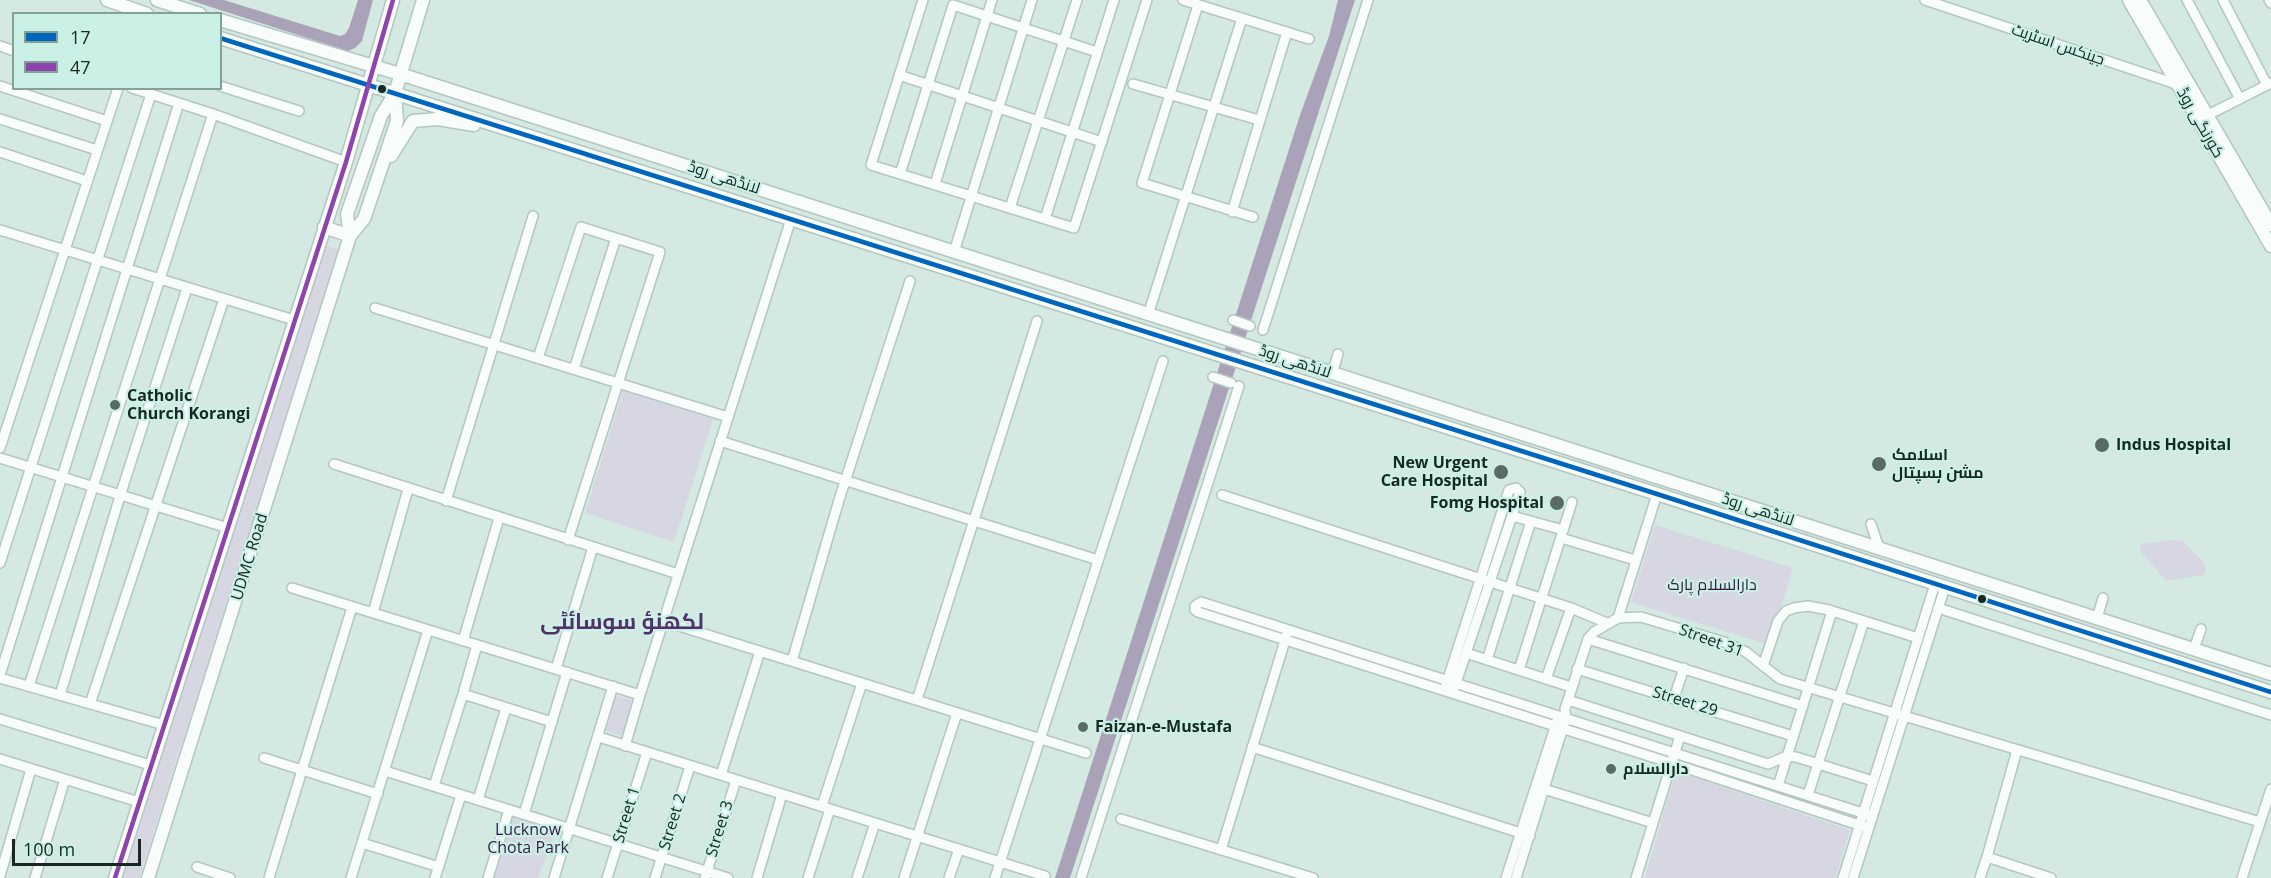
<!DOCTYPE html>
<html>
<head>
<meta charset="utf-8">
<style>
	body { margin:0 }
	#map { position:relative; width:2271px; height:878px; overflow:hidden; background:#d3e9e2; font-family:"Open Sans",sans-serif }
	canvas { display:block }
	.legend { position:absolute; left:12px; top:12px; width:210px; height:78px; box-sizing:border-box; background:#cbf1e6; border:2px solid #84a098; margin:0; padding:8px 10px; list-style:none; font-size:18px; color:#192723 }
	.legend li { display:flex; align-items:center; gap:12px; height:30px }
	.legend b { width:30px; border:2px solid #84a098 }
	.scale { position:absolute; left:12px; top:839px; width:129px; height:27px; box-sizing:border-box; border:3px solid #192723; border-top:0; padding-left:8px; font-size:18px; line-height:21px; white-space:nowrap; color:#192723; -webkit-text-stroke:4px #cbf1e6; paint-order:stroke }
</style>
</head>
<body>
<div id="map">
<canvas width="2271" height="878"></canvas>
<ul class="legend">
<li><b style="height:8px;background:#0065bd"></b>17</li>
<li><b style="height:8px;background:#8e44ad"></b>47</li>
</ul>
<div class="scale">100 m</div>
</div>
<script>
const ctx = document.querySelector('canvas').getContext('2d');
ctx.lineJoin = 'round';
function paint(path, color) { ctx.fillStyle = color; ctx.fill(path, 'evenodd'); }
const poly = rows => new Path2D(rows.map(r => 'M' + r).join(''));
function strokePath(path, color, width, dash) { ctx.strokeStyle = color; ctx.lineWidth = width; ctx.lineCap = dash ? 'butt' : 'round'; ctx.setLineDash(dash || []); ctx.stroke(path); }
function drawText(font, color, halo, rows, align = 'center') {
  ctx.font = font + ' "Open Sans",Cairo,sans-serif'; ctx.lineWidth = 4.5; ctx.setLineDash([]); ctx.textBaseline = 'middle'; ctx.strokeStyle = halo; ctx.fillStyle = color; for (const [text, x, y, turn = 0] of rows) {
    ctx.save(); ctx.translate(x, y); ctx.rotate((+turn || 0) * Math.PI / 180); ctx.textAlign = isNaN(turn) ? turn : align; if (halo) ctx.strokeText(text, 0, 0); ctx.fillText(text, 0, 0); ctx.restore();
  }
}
const green = poly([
	[324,245,339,250,139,878,123,878],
	[623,391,713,419,674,542,585,513],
	[1655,525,1793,568,1769,645,1631,602],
	[2175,540,2184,542,2204,563,2206,569,2203,575,2166,581,2140,551,2141,544],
	[616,696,634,701,624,736,606,731],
	[1676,771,1850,830,1835,878,1645,878],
	[514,809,550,821,555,832,538,878,492,878]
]);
const water = poly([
	[189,0,224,0,340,36,345,34,349,28,358,0,373,0,362,41,355,48,348,51],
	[1338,0,1355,0,1070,878,1055,878,1300,115,1329,36]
]);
const minor = poly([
	[923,0,871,165,1074,228,1147,0],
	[1183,0,1309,39],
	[1925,0,2182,86],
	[2187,0,2240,99],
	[2223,0,2267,85],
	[2269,0,2271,3],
	[1198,5,1142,183,1253,217],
	[0,46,14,51],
	[899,75,1102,142],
	[1133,84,1259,120],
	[0,86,107,121],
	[220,86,299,111],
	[132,88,213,114,346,162],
	[2204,117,2271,83],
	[0,119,97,150],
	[0,152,87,181],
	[900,174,953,5,1097,52],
	[935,184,992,0],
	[1010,208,1077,0],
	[1232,212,1287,32],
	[1045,219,1114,0],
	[0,230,294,320],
	[954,252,1032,0],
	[375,308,728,417],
	[1148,315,1242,18],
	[1233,320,1250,326],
	[1263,330,1368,0],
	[538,358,581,227,660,252,568,540],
	[574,369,616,238],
	[1332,374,1338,354],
	[1213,377,1231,383],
	[720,441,1098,560],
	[0,448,118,88],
	[0,458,228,528],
	[334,464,678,574],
	[1222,495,1571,608,1607,623],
	[446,501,533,216],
	[1512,516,1563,530],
	[1871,524,1879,548],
	[1561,538,1635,560],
	[0,563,151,94],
	[292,588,640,695],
	[1938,608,2271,715],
	[373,613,408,489],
	[1618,618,1657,494],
	[2097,618,2103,598],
	[663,621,1086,753],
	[1588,639,1803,706],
	[463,641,499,518],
	[477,645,463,694,552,722],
	[2194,649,2201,629],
	[1466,653,1571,687],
	[1487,660,1531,521],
	[792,661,839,500,910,281],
	[1763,666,1778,621,1786,611,1794,608,1808,606,1829,610,1918,638],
	[556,669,593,547],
	[1577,669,1793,736],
	[1519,670,1572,502],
	[0,675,179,103],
	[0,678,164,725],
	[1546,679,1571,608],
	[1446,685,1509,490,1516,488,1520,492,1454,689],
	[29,686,213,114],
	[60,695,120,496,187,288],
	[1674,698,1684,668],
	[917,700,1037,321],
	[1568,700,1768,764,1787,756,1796,757,1873,781],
	[90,704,224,299],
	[0,719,150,765],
	[599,737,1045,876],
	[625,746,640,695,791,219],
	[1252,747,1530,836],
	[2017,750,1987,857,2051,878],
	[264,758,378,794],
	[0,759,139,802],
	[385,771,728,878],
	[721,775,760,651],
	[434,786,463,694],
	[1778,786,1832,611],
	[1544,789,1653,823],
	[1808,795,1864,621],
	[478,800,506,708],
	[822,806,862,683],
	[524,814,567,672],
	[1121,819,1313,878],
	[1868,828,1671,763,1198,612,1195,610,1195,606,1201,602,1872,816],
	[362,843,439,867],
	[1221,850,1287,634],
	[197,867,230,878],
	[0,876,31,769],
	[35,878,65,779],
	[269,878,352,607],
	[351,878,428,630],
	[435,878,461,795],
	[488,878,509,810],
	[554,878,613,686],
	[607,878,647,752],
	[655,878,690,766],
	[705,878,736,780],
	[757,878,782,794],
	[808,878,830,809],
	[857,878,875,823],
	[904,878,957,713],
	[949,878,959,849],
	[995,878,1163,361],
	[1081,878,1239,386],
	[1506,878,1557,721],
	[1516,878,1566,718,1565,709,1588,639,1594,632,1618,618,1641,617,1724,642,1746,652,1780,679,2260,822],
	[1636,878,1680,736],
	[1843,878,1935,584],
	[1853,878,1945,587],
	[1980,878,1987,857],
	[2242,878,2271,789]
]);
const major = poly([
	[107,0,147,14],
	[157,0,200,14],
	[2129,0,2271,246],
	[2140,0,2271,225],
	[220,20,400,74,2271,674],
	[220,38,1657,494,2271,692],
	[391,156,413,121,438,119,474,125],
	[324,227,350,236],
	[350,236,347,214,381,116,395,93,423,0],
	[115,878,346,162,393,0],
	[148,878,350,236,364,219,397,121,395,93]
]);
const bus1 = poly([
	[220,38,1657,494,2271,692]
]);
const bus2 = poly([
	[115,878,346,162,393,0]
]);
const markers = [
	[382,89,5,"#192723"],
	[115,405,6,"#5a6b66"],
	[2102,445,8,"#5a6b66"],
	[1879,464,8,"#5a6b66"],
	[1501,472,8,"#5a6b66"],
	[1557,503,8,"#5a6b66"],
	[1982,599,5,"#192723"],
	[1083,727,6,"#5a6b66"],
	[1611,769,6,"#5a6b66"]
];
const streetNames = [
	["جینکس اسٹریٹ",2058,45,19],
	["کورنگی روڈ",2200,123,60],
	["لانڈھی روڈ",724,178,18],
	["لانڈھی روڈ",1295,362,18],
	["لانڈھی روڈ",1758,510,18],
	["UDMC Road",250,557,-73],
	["Street 31",1711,641,20],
	["Street 29",1685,702,17],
	["Street 1",627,815,-73],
	["Street 2",673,822,-73],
	["Street 3",720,829,-73]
];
const poiNames = [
	["Catholic",127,396],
	["Church Korangi",127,414],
	["Indus Hospital",2116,445],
	["اسلامک",1892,455],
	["مشن ہسپتال",1892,473],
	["New Urgent",1488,463,"right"],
	["Care Hospital",1488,481,"right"],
	["Fomg Hospital",1544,503,"right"],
	["Faizan-e-Mustafa",1095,727],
	["دارالسلام",1623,769]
];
const parkNames = [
	["دارالسلام پارک",1712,585],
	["Lucknow",528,830],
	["Chota Park",528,848]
];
const districtNames = [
	["لکھنؤ سوسائٹی",622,623]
];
paint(green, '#d6d7e3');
paint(water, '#aaa2b9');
strokePath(minor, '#b5c6c1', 12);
strokePath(major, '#b5c6c1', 15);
strokePath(minor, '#f8fcfb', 9);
strokePath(major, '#f8fcfb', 12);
strokePath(bus1, '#0065bd', 4.5);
strokePath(bus2, '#8e44ad', 4.5);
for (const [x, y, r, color] of markers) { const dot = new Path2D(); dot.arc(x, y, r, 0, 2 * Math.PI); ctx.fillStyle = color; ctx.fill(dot); strokePath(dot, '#cbf1e6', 2); }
drawText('16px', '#192723', '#cbf1e6', streetNames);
drawText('bold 16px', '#192723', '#cbf1e6', poiNames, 'left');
drawText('16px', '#371947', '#cbf1e6', parkNames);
drawText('bold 22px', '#533068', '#cbf1e6', districtNames);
</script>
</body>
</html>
